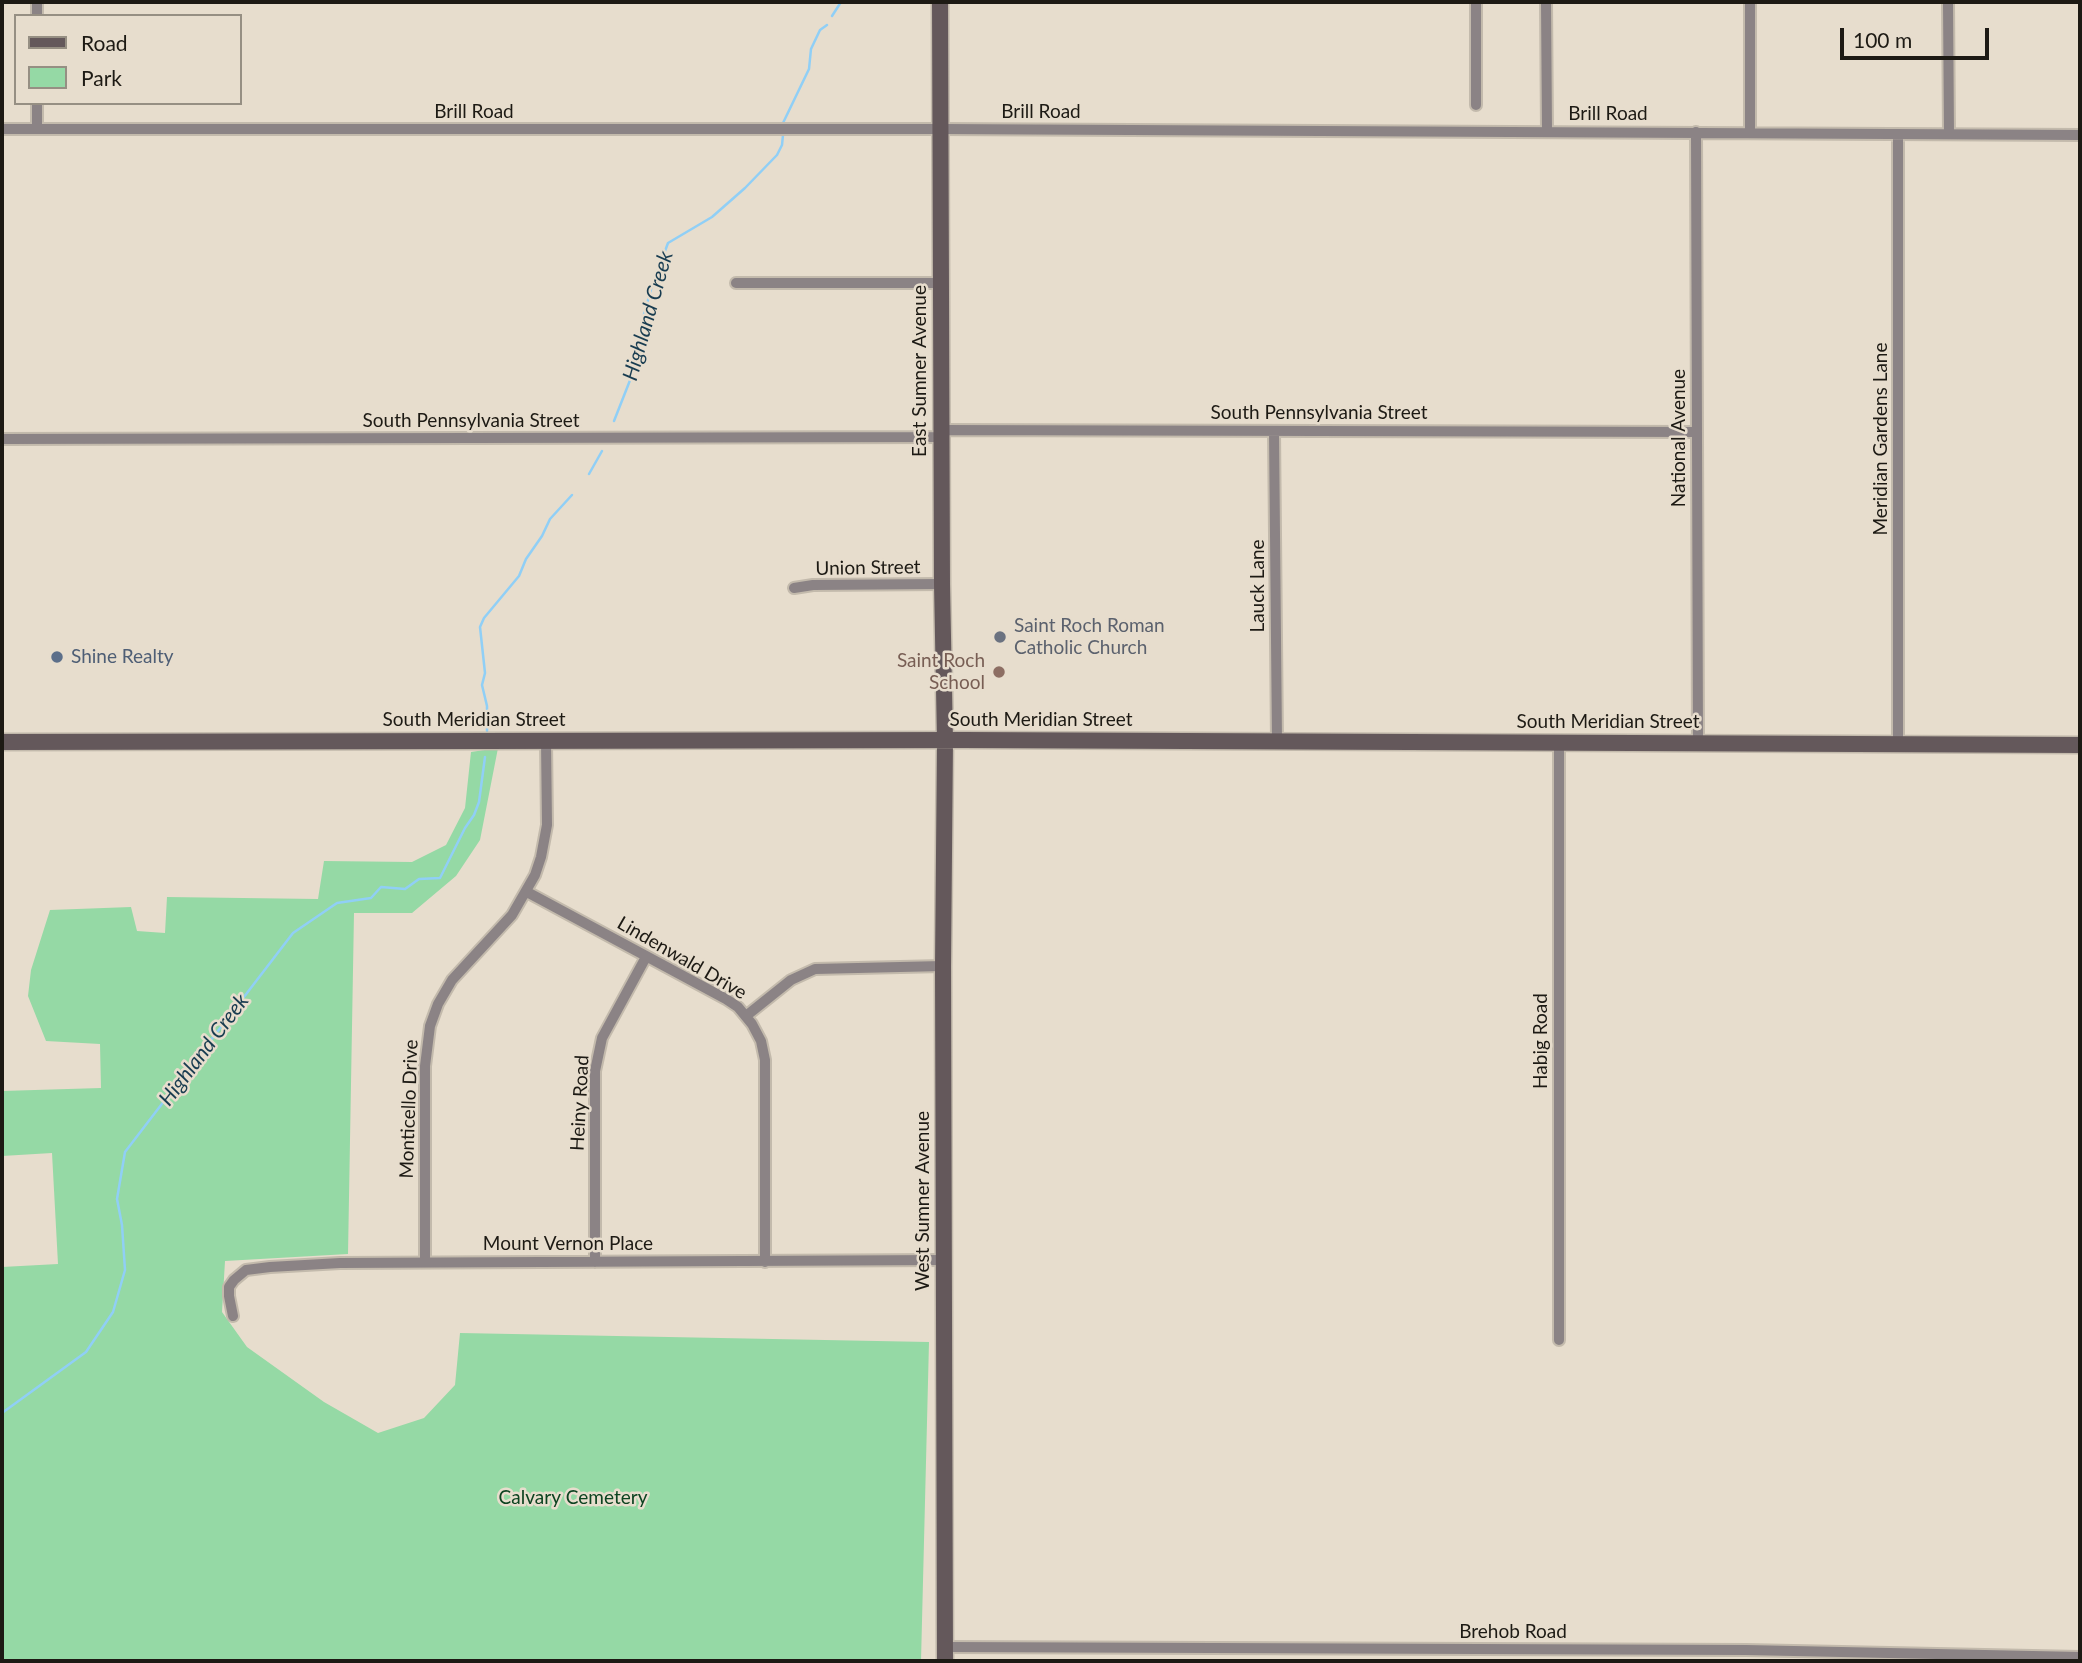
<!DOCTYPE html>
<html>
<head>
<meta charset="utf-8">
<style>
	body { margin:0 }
	#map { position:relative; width:2082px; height:1663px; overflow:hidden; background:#e7ddcd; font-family:Lato,sans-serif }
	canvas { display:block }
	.frame { position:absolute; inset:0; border:4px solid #1d1a14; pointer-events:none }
	.legend { position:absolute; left:14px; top:14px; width:228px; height:91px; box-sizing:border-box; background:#e7ddcd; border:2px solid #968f83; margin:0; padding:9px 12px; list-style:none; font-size:21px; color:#1d1a14 }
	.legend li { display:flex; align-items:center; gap:14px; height:35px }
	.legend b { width:35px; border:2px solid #968f83 }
	.scale { position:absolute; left:1840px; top:28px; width:149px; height:32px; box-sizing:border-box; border:4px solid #1d1a14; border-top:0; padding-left:9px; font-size:21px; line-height:24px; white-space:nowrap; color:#1d1a14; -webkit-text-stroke:5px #e7ddcd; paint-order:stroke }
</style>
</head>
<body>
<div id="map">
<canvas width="2082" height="1663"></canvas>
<div class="frame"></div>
<ul class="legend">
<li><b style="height:9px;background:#64585b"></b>Road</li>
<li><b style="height:19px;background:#95d9a5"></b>Park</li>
</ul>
<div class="scale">100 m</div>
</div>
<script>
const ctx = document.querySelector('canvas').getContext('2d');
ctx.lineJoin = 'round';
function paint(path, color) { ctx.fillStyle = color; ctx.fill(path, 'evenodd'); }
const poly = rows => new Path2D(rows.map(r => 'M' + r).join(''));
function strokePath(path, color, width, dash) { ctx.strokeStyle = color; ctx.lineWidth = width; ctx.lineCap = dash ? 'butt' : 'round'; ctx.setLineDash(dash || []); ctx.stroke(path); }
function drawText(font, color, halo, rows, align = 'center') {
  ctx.font = font + ' Lato,sans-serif'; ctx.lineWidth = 5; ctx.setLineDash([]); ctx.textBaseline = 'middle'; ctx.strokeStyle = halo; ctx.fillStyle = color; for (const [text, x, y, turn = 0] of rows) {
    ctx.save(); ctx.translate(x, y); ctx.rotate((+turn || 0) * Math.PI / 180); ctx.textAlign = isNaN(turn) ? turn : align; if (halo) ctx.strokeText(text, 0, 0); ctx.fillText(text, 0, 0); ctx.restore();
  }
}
const green = poly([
	[498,748,480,840,456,876,412,913,354,913,348,1254,225,1261,222,1312,247,1347,324,1402,378,1433,424,1418,455,1385,460,1333,929,1342,921,1661,2,1661,2,1267,58,1264,52,1153,2,1156,2,1091,101,1088,100,1044,46,1041,28,996,31,970,50,910,131,907,137,931,165,933,167,897,318,899,324,861,412,862,446,845,465,808,471,752]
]);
const stream = poly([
	[832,16,841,2],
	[783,123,809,69,811,49,820,30,827,25],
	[614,421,638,360,641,325,652,286,668,243,712,217,745,188,777,155,782,145,783,135],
	[589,474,602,451],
	[487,731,487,706,482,685,485,673,480,627,484,618,519,576,526,559,542,536,550,519,572,495],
	[2,1413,86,1352,113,1312,125,1270,122,1225,117,1199,125,1152,293,933,337,903,371,898,381,887,405,889,419,879,440,878,465,828,474,815,479,802,485,757]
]);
const street = poly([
	[37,2,37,16],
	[1546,2,1547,131],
	[1750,2,1750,133],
	[1948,2,1949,134],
	[37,103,37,129],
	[1476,105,1476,2],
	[2,129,941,129,2080,135],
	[1696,132,1698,744],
	[736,283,941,283],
	[941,430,1696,432],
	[1274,431,1277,742],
	[2,439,941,437],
	[794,588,813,585,942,584],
	[1559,743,1559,1340],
	[1898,745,1898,134],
	[527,892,726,999,738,1007,752,1024,761,1041,765,1060,765,1262],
	[746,1016,791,980,815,969,943,966],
	[425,1262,425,1066,430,1026,438,1004,452,980,512,915,535,875,541,857,547,825,546,741],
	[595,1262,595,1071,602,1038,646,957],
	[233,1316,229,1296,229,1287,234,1280,246,1270,270,1267,340,1263,944,1260],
	[945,1647,1746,1650,2080,1657]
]);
const secondary = poly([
	[940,2,942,584,945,741,943,966,945,1661],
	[2,742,963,740,2080,745]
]);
const markers = [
	[1000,637,7,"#6b7280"],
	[57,657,7,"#5c6f8a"],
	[999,672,7,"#8d6e63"]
];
const streetNames = [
	["Brill Road",474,112],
	["Brill Road",1041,112],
	["Brill Road",1608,114],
	["East Sumner Avenue",920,371,-90],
	["South Pennsylvania Street",1319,413],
	["South Pennsylvania Street",471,421],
	["National Avenue",1679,438,-90],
	["Meridian Gardens Lane",1881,439,-90],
	["Union Street",868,568,-1],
	["Lauck Lane",1258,586,-90],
	["South Meridian Street",474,720],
	["South Meridian Street",1041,720],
	["South Meridian Street",1608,722],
	["Lindenwald Drive",682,958,30],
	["Habig Road",1541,1041,-90],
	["Heiny Road",580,1103,-87],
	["Monticello Drive",409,1109,-88],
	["West Sumner Avenue",923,1201,-90],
	["Mount Vernon Place",568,1244],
	["Brehob Road",1513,1632]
];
const worshipNames = [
	["Saint Roch Roman",1014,626],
	["Catholic Church",1014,648]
];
const serviceNames = [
	["Shine Realty",71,657]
];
const educationNames = [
	["Saint Roch",985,661],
	["School",985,683]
];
const parkNames = [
	["Calvary Cemetery",573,1498]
];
const waterNames = [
	["Highland Creek",648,316,-74],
	["Highland Creek",204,1050,-53]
];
paint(green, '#95d9a5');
strokePath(stream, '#90cff6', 2.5);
strokePath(street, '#c3baac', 14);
strokePath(secondary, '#c3baac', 19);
strokePath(street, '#8b8385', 10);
strokePath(secondary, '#64585b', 16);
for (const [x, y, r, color] of markers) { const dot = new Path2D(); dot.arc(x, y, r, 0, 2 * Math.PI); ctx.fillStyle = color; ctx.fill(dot); strokePath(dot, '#e7ddcd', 2.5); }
drawText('19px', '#1d1a14', '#e7ddcd', streetNames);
drawText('19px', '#5b616d', '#e7ddcd', worshipNames, 'left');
drawText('19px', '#4e5e75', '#e7ddcd', serviceNames, 'left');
drawText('19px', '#785e54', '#e7ddcd', educationNames, 'right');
drawText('19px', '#0c4320', '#e7ddcd', parkNames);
drawText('italic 21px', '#183c50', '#e7ddcd', waterNames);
</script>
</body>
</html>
